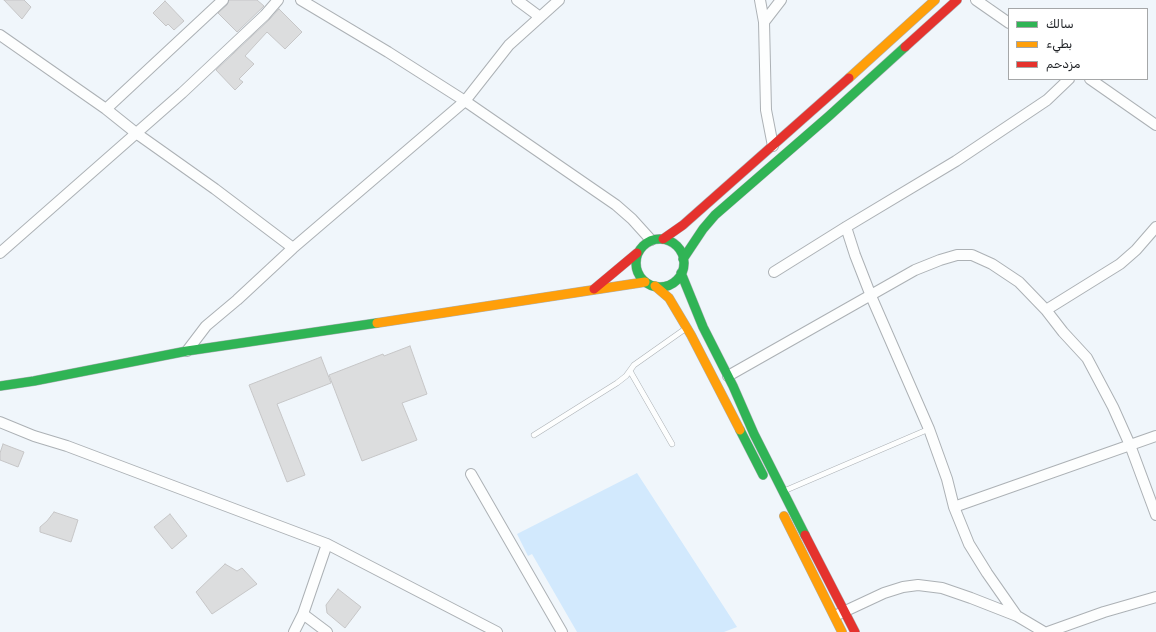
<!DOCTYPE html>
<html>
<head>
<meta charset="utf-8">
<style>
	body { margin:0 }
	#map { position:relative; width:1156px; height:632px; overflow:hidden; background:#f0f6fb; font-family:Rubik,"Noto Sans Arabic",sans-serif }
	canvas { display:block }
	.legend { position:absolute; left:1008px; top:8px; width:140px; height:72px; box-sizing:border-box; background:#fff; border:1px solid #a5a7a8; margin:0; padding:5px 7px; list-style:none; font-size:12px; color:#1f2226 }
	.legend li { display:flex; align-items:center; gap:8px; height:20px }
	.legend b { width:20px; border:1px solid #a5a7a8 }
</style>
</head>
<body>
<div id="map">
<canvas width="1156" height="632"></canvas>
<ul class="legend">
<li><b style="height:5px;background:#30b455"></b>سالك</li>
<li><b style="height:5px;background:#ff9f0a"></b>بطيء</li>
<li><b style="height:5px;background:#e5322d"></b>مزدحم</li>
</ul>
</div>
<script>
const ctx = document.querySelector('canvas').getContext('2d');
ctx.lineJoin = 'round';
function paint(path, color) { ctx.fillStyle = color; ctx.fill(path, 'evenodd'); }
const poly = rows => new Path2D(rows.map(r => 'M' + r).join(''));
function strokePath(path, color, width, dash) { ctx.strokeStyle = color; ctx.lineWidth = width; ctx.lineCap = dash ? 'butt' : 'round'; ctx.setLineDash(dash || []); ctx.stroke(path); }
const green = poly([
	[637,473,737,627,724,632,577,632,532,554,528,556,517,534]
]);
const building = poly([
	[4,0,24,0,31,7,22,19,4,0],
	[229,0,257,0,264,6,237,32,218,13,227,5,229,0],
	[165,1,184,21,174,30,168,24,166,26,153,13,165,1],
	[279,9,302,32,285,49,267,32,245,56,254,64,239,79,243,82,235,90,216,70,269,20,279,9],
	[410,346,427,394,402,403,417,440,362,461,329,375,383,354,384,356,410,346],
	[321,357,331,383,277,404,305,475,287,482,249,385,321,357],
	[3,444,24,452,18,467,0,460,0,453,3,444],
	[54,512,78,520,71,542,40,532,40,527,47,521,54,512],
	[170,514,187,536,172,549,154,527,170,514],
	[225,564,237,571,242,568,257,584,212,614,196,592,225,564],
	[338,589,361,607,345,628,327,613,326,605,338,589]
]);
const lane = poly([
	[630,371,672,444],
	[534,435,617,383,626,376,634,365,685,329],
	[784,491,929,429]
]);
const street = poly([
	[301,0,388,52,465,101,616,205,632,219,651,240],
	[517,0,540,17],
	[760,0,764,22,766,110,773,146],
	[976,0,1009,23],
	[764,22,781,0],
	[0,35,106,109,136,133,215,189,293,248],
	[1090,79,1156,125],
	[106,109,223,0],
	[846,227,855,255,871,296,929,429,947,479,954,507,969,544,987,573,1017,616],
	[0,253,182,93,265,15,278,0],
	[774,272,846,227,956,161,1047,100,1069,79],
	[1046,310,1120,264,1136,250,1156,227],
	[187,351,206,326,237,300,293,248,465,101,509,45,559,0],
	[728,376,915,270,940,260,957,255,972,255,992,264,1019,282,1046,310,1063,332,1087,358,1113,407,1130,445,1156,515],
	[0,422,34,436,67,446,327,544,497,632],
	[471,474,562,632],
	[954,507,1156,436],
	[303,614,327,632],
	[839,614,884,593,903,587,918,585,942,588,971,598,1017,616,1044,632],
	[294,632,303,614,327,544],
	[1048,632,1104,612,1156,597]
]);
const fast = poly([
	'636 263a24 24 0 1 1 48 0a24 24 0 1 1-48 0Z',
	[683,259,703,229,715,215,829,116,905,47],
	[681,273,703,327,733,386,754,434,805,535],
	[0,386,34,381,187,351,377,323],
	[740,430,763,475]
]);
const slow = poly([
	[849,78,935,0],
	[655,286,669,298,691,335,740,430],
	[377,323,645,282],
	[784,516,842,632]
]);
const jam = poly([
	[905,47,957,0],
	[663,239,683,225,849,78],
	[594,289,637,253],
	[805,535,855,632]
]);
paint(green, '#d2e9fd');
paint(building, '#dcddde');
strokePath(building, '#c6c6c7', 1);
strokePath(lane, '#acb1b5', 6);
strokePath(street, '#acb1b5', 12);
strokePath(fast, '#acb1b5', 10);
strokePath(slow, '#acb1b5', 10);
strokePath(jam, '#acb1b5', 10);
strokePath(lane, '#fdfefe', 5);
strokePath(street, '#fdfefe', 10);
strokePath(fast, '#30b455', 9);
strokePath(slow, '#ff9f0a', 9);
strokePath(jam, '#e5322d', 9);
</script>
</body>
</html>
